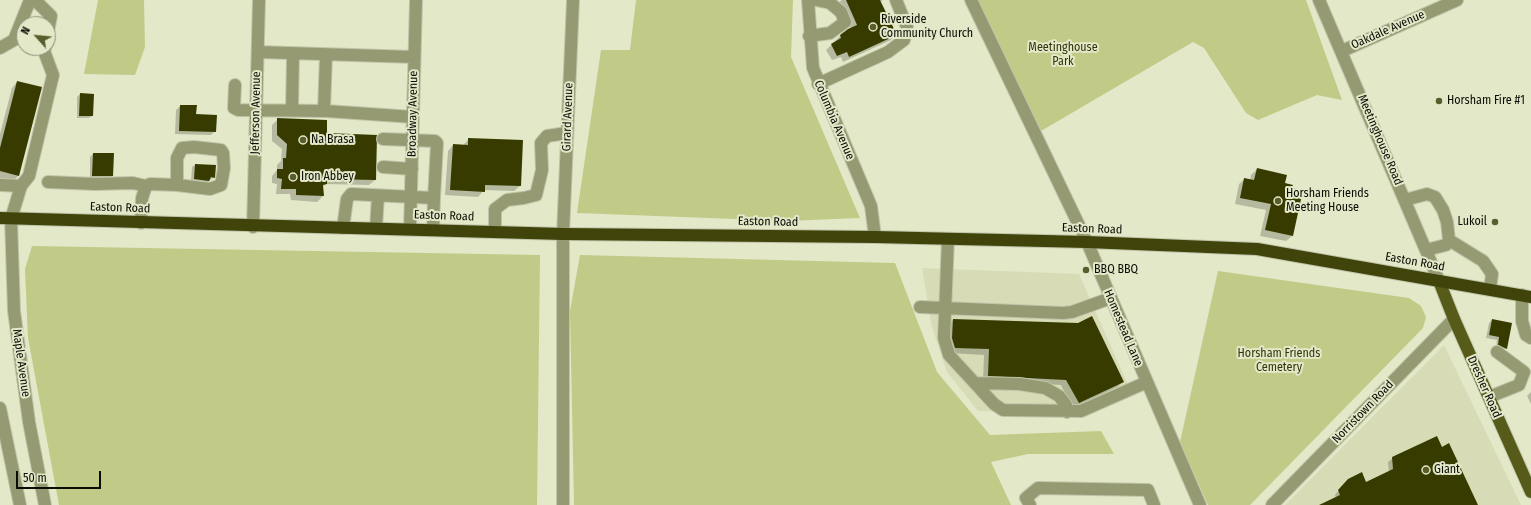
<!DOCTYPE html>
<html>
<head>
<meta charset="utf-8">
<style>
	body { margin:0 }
	#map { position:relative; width:1531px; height:505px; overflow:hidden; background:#e3e8c9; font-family:"Fira Sans Condensed",sans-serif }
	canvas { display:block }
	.north { position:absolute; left:16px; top:16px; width:40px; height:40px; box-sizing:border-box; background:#e3e8c9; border:1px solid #8d907a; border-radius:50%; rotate:297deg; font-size:11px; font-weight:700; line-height:16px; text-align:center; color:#0b0d04 }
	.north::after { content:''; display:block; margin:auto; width:14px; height:18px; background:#585d2b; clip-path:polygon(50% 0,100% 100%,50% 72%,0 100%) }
	.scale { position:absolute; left:16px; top:471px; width:85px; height:18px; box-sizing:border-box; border:2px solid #0b0d04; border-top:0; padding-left:5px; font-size:12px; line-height:14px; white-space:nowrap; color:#0b0d04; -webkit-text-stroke:3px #e3e8c9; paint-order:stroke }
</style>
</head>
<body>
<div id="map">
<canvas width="1531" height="505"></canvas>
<div class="north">N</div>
<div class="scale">50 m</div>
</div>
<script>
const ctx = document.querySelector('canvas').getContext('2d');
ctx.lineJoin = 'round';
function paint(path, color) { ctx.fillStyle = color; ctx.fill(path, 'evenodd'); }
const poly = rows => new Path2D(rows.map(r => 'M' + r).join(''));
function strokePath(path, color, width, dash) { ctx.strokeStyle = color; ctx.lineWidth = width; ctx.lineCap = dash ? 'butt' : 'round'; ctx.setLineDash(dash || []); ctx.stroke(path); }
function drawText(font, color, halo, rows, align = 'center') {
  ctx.font = font + ' "Fira Sans Condensed",sans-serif'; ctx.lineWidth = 4; ctx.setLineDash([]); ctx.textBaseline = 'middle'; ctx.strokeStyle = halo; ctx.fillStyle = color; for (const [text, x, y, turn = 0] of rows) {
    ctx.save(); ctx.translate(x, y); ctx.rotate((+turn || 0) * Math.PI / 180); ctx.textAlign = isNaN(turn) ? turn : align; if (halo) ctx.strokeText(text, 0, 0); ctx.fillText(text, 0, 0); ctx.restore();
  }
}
const built = poly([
	[922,268,1079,274,1133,396,1084,415,978,411,947,372,932,327],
	[1444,345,1521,505,1285,505]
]);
const green = poly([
	[98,0,144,0,145,47,135,75,84,74],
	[636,0,793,0,791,57,860,218,787,221,577,213,601,50,630,50],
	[975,0,1306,0,1342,100,1317,95,1258,120,1246,113,1204,48,1193,42,1041,131],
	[32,246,540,255,537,505,59,505,28,338,25,269],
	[580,255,895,263,937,372,990,435,1101,431,1114,454,1028,454,991,462,1011,505,574,505,570,311],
	[1218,271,1409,298,1421,306,1426,317,1423,328,1250,505,1208,505,1180,442]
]);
const shadow = poly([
	[842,0,883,0,880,2,896,34,891,40,843,62,841,57,832,60,826,50,840,36,851,29,839,2],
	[17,82,18,176,13,181,0,178,0,134,12,88],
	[80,94,92,116,89,118,77,118,77,97],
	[180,106,215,131,211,135,175,134,176,110],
	[278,119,326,134,375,180,369,185,326,184,322,187,323,196,317,202,291,200,290,194,276,194,277,184,272,183,272,176,277,170,277,165,281,161,282,149,272,141,272,125],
	[469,139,520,186,514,191,484,190,478,197,445,195,448,151,453,145,463,145],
	[93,154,112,176,110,178,90,179,90,157],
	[195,165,214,177,207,183,191,181,192,167],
	[1257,169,1284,184,1292,236,1286,241,1260,236,1266,210,1235,204,1239,184,1245,179,1250,180,1251,175],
	[953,320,1123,382,1117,387,1072,408,1061,385,983,381,984,355,949,353,947,326],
	[1492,320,1506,348,1503,351,1496,347,1497,340,1486,338,1489,323],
	[1531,392,1531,404,1527,396],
	[1442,448,1477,505,1323,505,1336,498,1335,495,1344,484,1366,483,1389,472,1388,462,1393,458]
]);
const building = poly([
	[846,0,880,0,897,35,849,57,847,52,837,56,831,44,841,38,840,35,848,29,857,25],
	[17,81,42,87,19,176,0,171,0,148],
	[80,93,94,94,93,116,79,116],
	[180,105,197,105,196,114,217,115,216,132,179,131],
	[277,118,327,120,327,133,377,135,376,180,327,179,327,184,323,185,324,196,296,195,296,189,281,189,282,179,277,178,277,169,283,169,283,158,286,158,287,144,277,135],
	[468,138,523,140,521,186,485,185,485,192,450,190,453,144,468,145],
	[93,153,114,153,113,176,92,176],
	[195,164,216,165,215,178,211,177,209,181,194,179],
	[1257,168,1287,175,1285,183,1293,185,1292,188,1303,190,1293,236,1265,230,1271,204,1240,198,1244,178,1254,180],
	[1092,316,1124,382,1079,403,1066,380,988,376,989,349,955,348,952,338,953,319,1078,323],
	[1492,319,1512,323,1507,349,1498,345,1499,337,1489,335],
	[1437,436,1442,447,1449,443,1478,505,1319,505,1340,495,1338,490,1348,479,1362,472,1366,482,1393,469,1392,457]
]);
const minor = poly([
	[35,0,51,16,48,32],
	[808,0,813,68,871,206,875,237],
	[971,0,1087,242,1200,505],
	[1319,0,1439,281],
	[809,36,830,33,845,22,841,12,830,3,816,0],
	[0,48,14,40,30,0],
	[1342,51,1457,0],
	[258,52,414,57],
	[818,84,888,52,904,40,907,27,896,0],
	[235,85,234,108,238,110,326,111,413,117],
	[292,110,293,54],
	[324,111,326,55],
	[383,139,435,141,437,143,434,198],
	[383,167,412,169],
	[48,182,95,184,133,183,146,186],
	[0,185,21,186,11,219,14,311,29,422,45,505],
	[21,186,29,176,53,75,44,51,45,48],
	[1405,200,1427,194,1435,197,1443,210,1447,222,1449,240,1446,245,1426,250],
	[141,223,142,198,146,186,150,184,177,185,210,189,221,185,224,168,223,153,221,150,194,147,182,148,177,158,177,185],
	[253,227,259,0],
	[343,228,347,199,351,194,434,198,433,230],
	[376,228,378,196],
	[410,229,416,0],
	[495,232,495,209,507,200,524,198,536,195,542,170,541,143,547,136,567,133],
	[948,239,944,338,949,355,994,404,1003,410,1081,411,1147,382],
	[1449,240,1483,261,1492,274,1490,289],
	[1522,295,1522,321,1526,335,1531,338],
	[920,307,1063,313,1072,312,1111,298],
	[976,383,1019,384,1045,388,1059,396,1066,405,1067,412],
	[1489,397,1519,385,1524,372,1497,352],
	[0,408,20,505],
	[563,505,563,234,573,0],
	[1030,505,1026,498,1038,488,1148,490,1154,505],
	[1272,505,1454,319]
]);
const major = poly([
	[1439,281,1454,319,1531,492]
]);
const highway = poly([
	[0,218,563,234,875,237,1087,242,1257,249,1531,297]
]);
const markers = [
	[873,27,4,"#585d2b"],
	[1439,101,4,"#585d2b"],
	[303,140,4,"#585d2b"],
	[293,177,4,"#585d2b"],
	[1278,201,4,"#585d2b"],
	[1495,222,4,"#585d2b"],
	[1086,270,4,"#585d2b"],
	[1426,470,4,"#585d2b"]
];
const poiNames = [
	["Riverside",881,20],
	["Community Church",881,34],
	["Horsham Fire #1",1447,101],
	["Na Brasa",311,140],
	["Iron Abbey",301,177],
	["Horsham Friends",1286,194],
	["Meeting House",1286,208],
	["Lukoil",1487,222,"right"],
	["BBQ BBQ",1094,270],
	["Giant",1434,470]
];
const streetNames = [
	["Oakdale Avenue",1388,30,-24],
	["Jefferson Avenue",256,113,-89],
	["Broadway Avenue",413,114,-89],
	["Girard Avenue",568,117,-88],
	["Columbia Avenue",834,120,67],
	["Meetinghouse Road",1380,140,67],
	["Easton Road",120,208,2],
	["Easton Road",444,216,2],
	["Easton Road",768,222,1],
	["Easton Road",1092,229,2],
	["Easton Road",1415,262,10],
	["Homestead Lane",1123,328,67],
	["Maple Avenue",21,363,82],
	["Dresher Road",1484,387,66],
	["Norristown Road",1363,412,-46]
];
const parkNames = [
	["Meetinghouse",1063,48],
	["Park",1063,62],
	["Horsham Friends",1279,354],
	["Cemetery",1279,368]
];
paint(built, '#d7dcb7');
paint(green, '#c2ca87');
paint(shadow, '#0003');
paint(building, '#373b00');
strokePath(minor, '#c0c5a9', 14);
strokePath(major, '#c0c5a9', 14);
strokePath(highway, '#c0c5a9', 14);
strokePath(minor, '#959a72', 12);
strokePath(major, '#565b1a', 12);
strokePath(highway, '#40440a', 12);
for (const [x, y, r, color] of markers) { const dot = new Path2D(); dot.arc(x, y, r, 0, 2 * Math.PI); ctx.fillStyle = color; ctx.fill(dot); strokePath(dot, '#e3e8c9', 1.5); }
drawText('12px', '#0b0d04', '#e3e8c9', poiNames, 'left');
drawText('12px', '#0b0d04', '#e3e8c9', streetNames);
drawText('12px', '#33360a', '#e3e8c9', parkNames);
</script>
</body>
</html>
